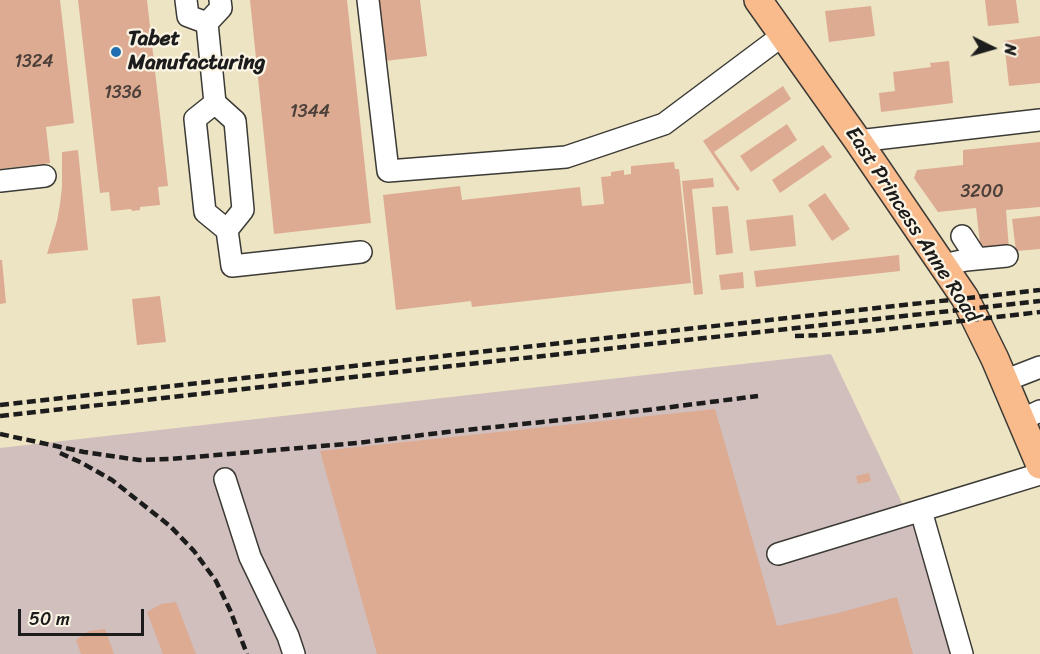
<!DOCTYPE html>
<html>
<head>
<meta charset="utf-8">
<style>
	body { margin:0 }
	#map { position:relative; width:1040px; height:654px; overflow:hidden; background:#ede4c4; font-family:Sriracha,sans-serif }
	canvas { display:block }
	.north { position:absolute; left:962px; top:18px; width:60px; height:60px; -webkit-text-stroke:4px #fcf5e5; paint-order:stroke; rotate:95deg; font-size:16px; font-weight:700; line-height:24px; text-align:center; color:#1c1c1c }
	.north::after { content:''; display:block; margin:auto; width:21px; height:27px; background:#1c1c1c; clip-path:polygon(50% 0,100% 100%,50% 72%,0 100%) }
	.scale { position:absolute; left:18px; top:609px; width:126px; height:27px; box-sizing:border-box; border:3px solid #1c1c1c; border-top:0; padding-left:8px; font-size:18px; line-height:21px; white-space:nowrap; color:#1c1c1c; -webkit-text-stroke:4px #fcf5e5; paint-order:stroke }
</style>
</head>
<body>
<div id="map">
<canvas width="1040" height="654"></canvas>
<div class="north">N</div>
<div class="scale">50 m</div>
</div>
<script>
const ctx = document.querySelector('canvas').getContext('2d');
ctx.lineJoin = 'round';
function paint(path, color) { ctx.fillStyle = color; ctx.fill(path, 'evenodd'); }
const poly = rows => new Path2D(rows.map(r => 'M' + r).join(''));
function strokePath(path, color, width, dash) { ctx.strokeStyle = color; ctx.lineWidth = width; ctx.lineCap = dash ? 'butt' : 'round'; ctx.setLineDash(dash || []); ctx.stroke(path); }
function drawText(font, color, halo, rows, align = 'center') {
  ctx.font = font + ' Sriracha,sans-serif'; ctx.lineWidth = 4.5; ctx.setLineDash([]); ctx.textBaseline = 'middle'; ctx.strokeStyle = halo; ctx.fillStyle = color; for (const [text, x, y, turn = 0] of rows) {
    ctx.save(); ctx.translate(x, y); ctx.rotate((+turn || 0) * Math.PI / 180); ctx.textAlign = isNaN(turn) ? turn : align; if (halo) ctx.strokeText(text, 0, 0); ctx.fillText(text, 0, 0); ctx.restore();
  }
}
const industrial = poly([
	[831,354,974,654,0,654,0,448]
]);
const building = poly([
	[0,0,60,0,74,123,46,127,50,163,0,169],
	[78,0,147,0,168,186,158,187,160,205,140,207,140,210,132,211,131,209,111,211,109,192,100,193],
	[250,0,347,0,371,223,274,234],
	[378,0,420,0,427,56,385,61],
	[985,0,1016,0,1019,23,988,26],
	[871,6,875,36,829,42,825,11],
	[1040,36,1040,83,1009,86,1004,41],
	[949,61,953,103,881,112,879,93,895,91,893,72,931,67,930,63],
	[783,86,791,99,714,152,740,189,737,191,703,141],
	[787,124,797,140,751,172,740,156],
	[1040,142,1040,207,1006,210,1009,250,981,252,976,208,938,212,914,178,917,170,963,165,963,150],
	[823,145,832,157,780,193,772,180],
	[78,150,88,250,47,254,57,221,60,204,62,187,62,152],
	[674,162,675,169,679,169,691,283,472,307,471,301,396,310,383,195,460,186,462,200,580,187,582,206,604,204,601,177,611,176,611,172,624,170,624,175,631,174,631,166],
	[713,178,714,187,692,189,703,294,694,295,682,181],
	[825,193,850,229,832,241,808,205],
	[728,206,733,253,716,255,712,207],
	[793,215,796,246,750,251,746,220],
	[1040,216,1040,249,1016,251,1012,219],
	[899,255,900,271,756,287,754,271],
	[0,260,2,260,6,303,0,304],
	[743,272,744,288,721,290,719,275],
	[160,296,166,342,137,345,132,299],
	[715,409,777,626,838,613,897,597,913,654,377,654,320,451],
	[869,473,871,481,858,484,856,476],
	[176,602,196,654,163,654,147,612,161,604],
	[105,629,114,654,81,654,76,640,89,631]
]);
const minor = poly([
	[186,0,188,16,207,23,221,8,220,0],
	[368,0,388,171,566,157,664,124,783,35],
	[207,23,215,103,195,119,205,212,227,230,243,210,235,121,215,103],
	[858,141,1040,120],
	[0,181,45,176],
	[227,230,232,266,361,252],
	[962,236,977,259],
	[943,265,966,260,1007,256],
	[1004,381,1040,367],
	[1021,420,1040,411],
	[225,479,250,557,288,636,294,654],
	[921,511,962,654],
	[778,554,1040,474]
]);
const major = poly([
	[758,0,858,141,965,298,995,359,1040,465]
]);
const rail = poly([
	[795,336,822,335,873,331,1040,312],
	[0,405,1040,290],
	[0,416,1040,301],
	[0,434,84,452,139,460,171,459,357,443,447,432,608,415,758,396],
	[60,453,82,463,112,480,170,526,194,551,216,581,230,610,247,654]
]);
const markers = [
	[116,52,6,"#1f6fb2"]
];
const numberNames = [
	["1324",34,62],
	["1336",123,93],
	["1344",310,112],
	["3200",982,192]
];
const poiNames = [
	["Tabet",128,40],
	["Manufacturing",128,64]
];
const streetNames = [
	["East Princess Anne Road",912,225,57]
];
paint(industrial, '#d1bfbd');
paint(building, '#ddab92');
strokePath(minor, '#3b3a35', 24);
strokePath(major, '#3b3a35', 30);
strokePath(minor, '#fff', 21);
strokePath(major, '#fabb8c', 27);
strokePath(rail, '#1c1c1c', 4.5, [9, 4.5]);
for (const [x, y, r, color] of markers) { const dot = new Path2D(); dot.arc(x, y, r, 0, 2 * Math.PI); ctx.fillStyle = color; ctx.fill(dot); strokePath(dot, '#fcf5e5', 2); }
drawText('18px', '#4c403a', null, numberNames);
drawText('bold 21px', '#1c1c1c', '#fcf5e5', poiNames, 'left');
drawText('21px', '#1c1c1c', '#fcf5e5', streetNames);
</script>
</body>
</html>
